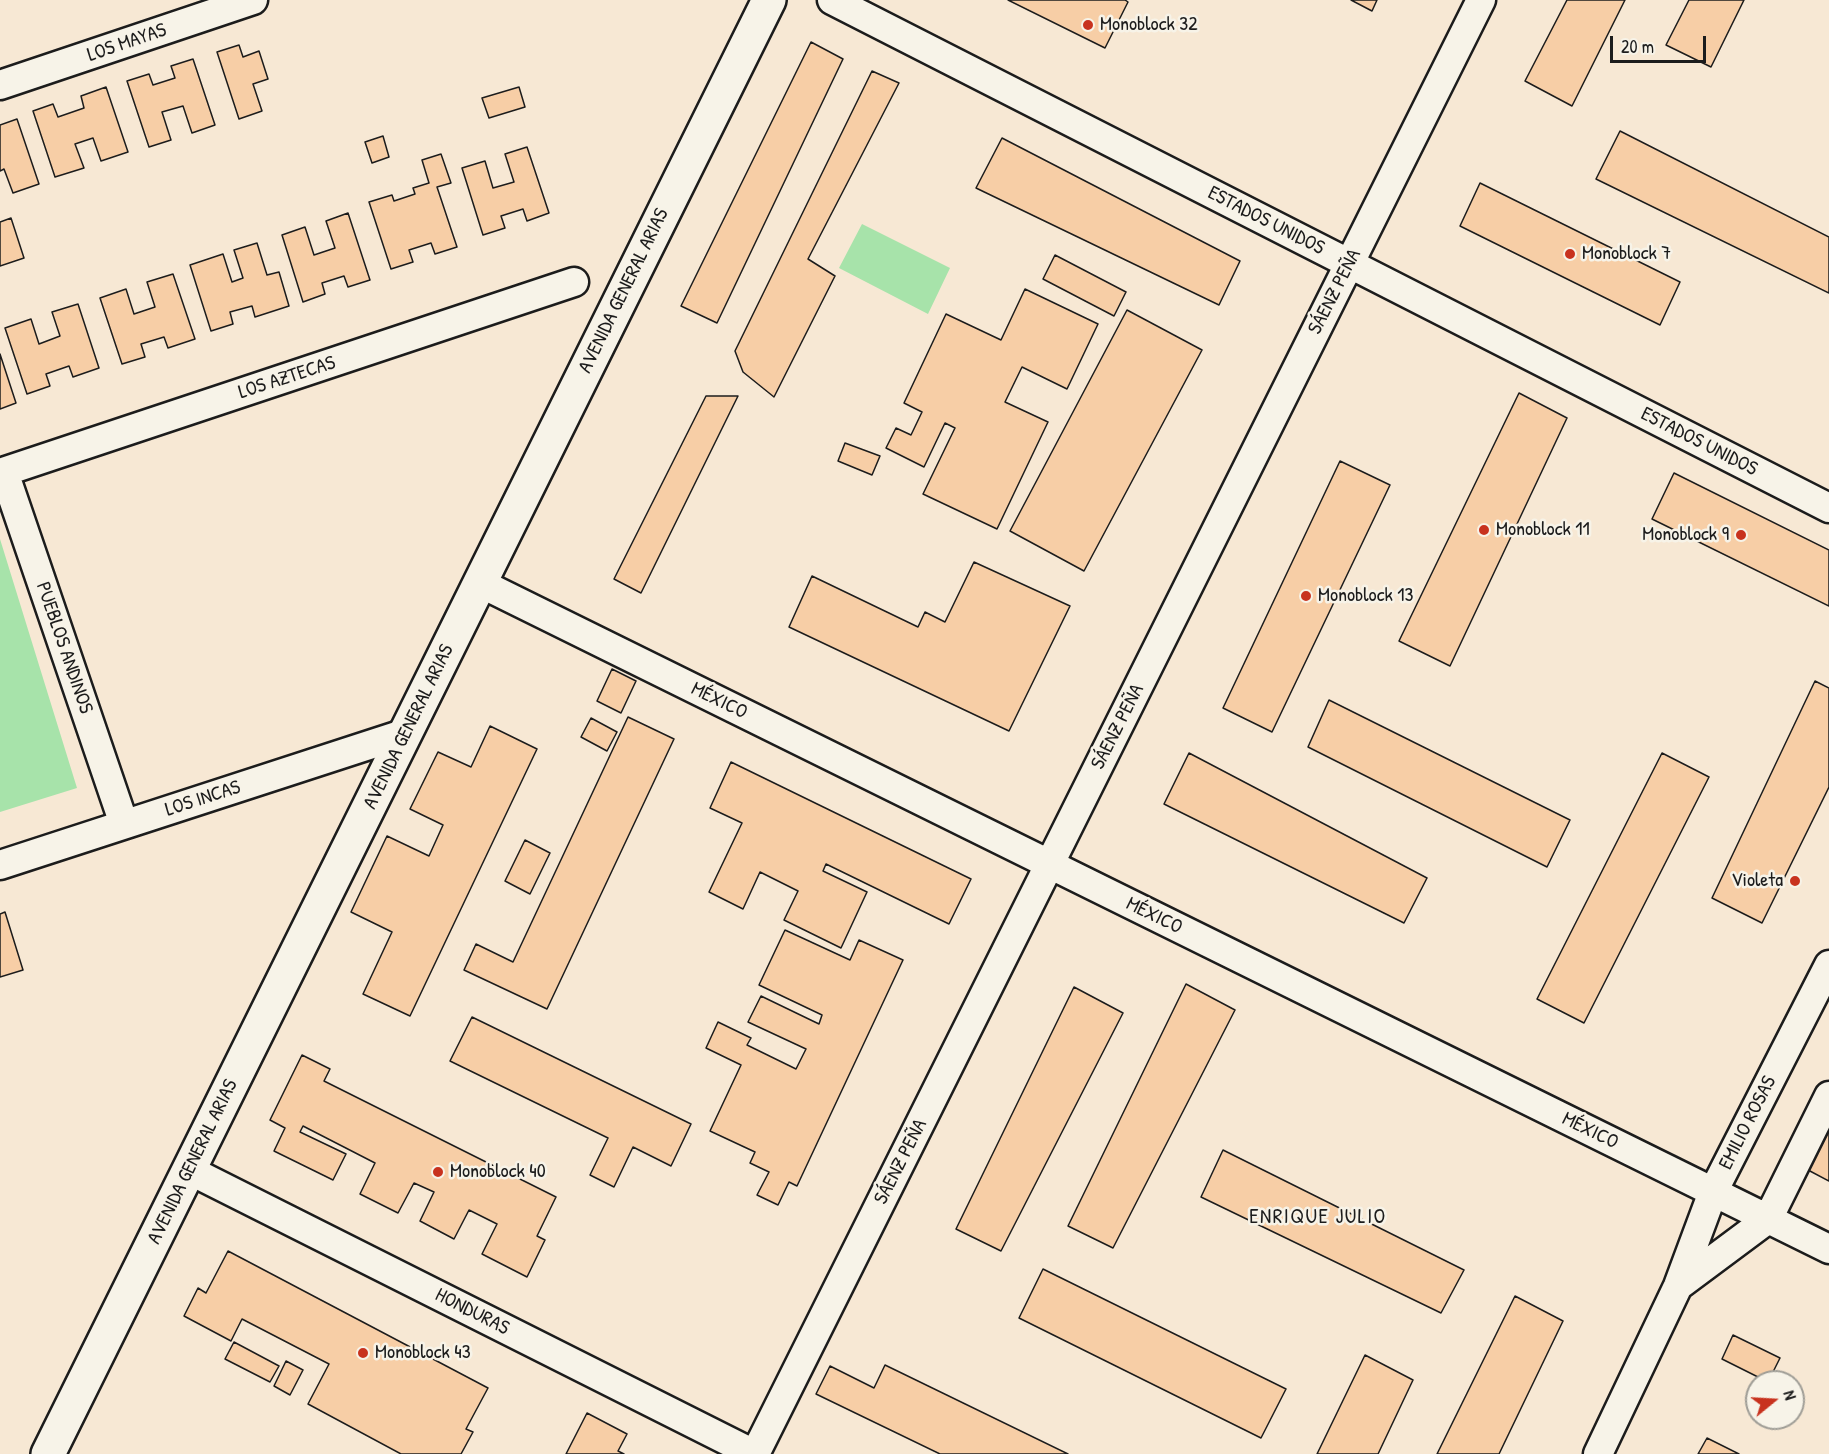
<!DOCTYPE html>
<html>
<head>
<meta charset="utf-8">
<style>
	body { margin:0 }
	#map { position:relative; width:1829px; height:1454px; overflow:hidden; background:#f7e8d4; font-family:"Patrick Hand",sans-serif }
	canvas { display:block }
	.north { position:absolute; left:1745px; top:1370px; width:60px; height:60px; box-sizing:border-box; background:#f7f3e8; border:2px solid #9f9d96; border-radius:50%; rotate:72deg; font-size:16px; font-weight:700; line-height:24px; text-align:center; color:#1c1c1c }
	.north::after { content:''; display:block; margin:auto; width:21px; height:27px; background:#c8321e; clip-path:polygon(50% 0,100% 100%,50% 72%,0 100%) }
	.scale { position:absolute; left:1610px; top:36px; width:96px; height:27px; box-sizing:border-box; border:3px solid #1c1c1c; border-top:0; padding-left:8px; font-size:18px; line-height:21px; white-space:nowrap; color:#1c1c1c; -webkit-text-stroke:4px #f7f3e8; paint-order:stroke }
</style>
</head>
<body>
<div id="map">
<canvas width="1829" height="1454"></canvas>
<div class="north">N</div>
<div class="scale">20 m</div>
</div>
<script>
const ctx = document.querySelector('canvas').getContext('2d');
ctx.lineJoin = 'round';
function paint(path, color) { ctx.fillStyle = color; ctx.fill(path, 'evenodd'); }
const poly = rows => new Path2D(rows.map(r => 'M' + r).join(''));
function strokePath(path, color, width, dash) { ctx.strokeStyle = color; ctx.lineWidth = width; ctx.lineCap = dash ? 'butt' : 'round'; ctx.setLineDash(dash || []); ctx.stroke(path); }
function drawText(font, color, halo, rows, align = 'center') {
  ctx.font = font + ' "Patrick Hand",sans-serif'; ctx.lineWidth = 5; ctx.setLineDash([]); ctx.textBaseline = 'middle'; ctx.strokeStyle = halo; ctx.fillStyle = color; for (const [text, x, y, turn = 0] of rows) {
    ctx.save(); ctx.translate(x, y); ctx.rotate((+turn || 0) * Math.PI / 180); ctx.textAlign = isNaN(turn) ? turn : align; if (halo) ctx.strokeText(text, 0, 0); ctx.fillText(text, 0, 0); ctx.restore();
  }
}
const green = poly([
	[862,224,950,268,928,314,839,268],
	[0,539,77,788,0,812]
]);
const building = poly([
	[1008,0,1125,0,1128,2,1105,48,1008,0],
	[1351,0,1377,0,1372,11,1351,0],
	[1567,0,1625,0,1572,106,1525,81,1567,0],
	[1689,0,1744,0,1711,67,1666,45,1689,0],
	[811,42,843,59,717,323,681,306,811,42],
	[239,45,243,57,259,51,268,79,253,84,262,111,239,119,217,52,239,45],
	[193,59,215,125,192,133,183,106,162,112,171,140,149,147,127,81,149,74,153,85,175,78,171,66,193,59],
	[872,71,899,83,808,259,835,276,774,397,743,372,735,351,872,71],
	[106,87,128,152,101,161,93,138,75,144,84,168,55,177,33,111,53,104,58,117,84,108,81,96,106,87],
	[519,87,525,107,489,118,482,98,519,87],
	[17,119,39,184,13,193,4,169,0,171,0,125,17,119],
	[1620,131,1829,237,1829,293,1596,179,1620,131],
	[383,136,389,157,372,163,365,142,383,136],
	[1002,138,1240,261,1219,305,976,188,1002,138],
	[527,147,549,213,527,221,523,209,501,216,505,228,483,235,462,168,485,161,493,188,514,182,505,154,527,147],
	[441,154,451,183,437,187,457,247,435,254,431,243,409,250,413,262,391,269,369,202,392,195,394,201,415,194,413,188,429,183,422,160,441,154],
	[1480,183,1680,282,1660,325,1460,226,1480,183],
	[348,213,370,280,348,287,344,276,322,283,325,294,303,302,282,235,305,227,314,255,335,248,326,221,348,213],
	[11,218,24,258,0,266,0,222,11,218],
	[257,243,267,275,279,272,289,306,255,317,252,306,230,312,233,324,211,331,190,265,223,254,232,282,243,278,234,250,257,243],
	[1055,255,1126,292,1114,316,1043,279,1055,255],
	[173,274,195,339,168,348,164,337,141,344,145,357,122,364,100,298,126,289,134,314,155,307,147,282,173,274],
	[1025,289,1098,324,1067,389,1022,367,1005,402,1048,422,997,529,923,494,955,428,945,423,924,467,886,448,896,428,911,435,922,412,904,403,946,314,1001,340,1025,289],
	[78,304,99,368,73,377,69,366,46,374,50,386,27,394,5,328,31,319,39,344,60,336,52,312,78,304],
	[1127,310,1202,350,1084,571,1010,531,1127,310],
	[0,354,16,403,0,409,0,354],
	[1519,393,1567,418,1450,666,1399,641,1519,393],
	[706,396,738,396,641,593,614,579,706,396],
	[845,443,880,456,872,475,838,461,845,443],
	[1340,461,1390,485,1272,732,1223,708,1340,461],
	[1674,473,1829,550,1829,606,1652,519,1674,473],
	[974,562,1070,606,1009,731,789,627,812,576,918,627,925,612,945,622,974,562],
	[612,669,636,681,621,713,597,701,612,669],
	[1815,681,1829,688,1829,787,1762,923,1712,898,1815,681],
	[1329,700,1570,820,1547,867,1308,747,1329,700],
	[628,717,674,739,547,1009,464,970,476,944,513,962,628,717],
	[591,718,617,732,607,751,581,737,591,718],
	[490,726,537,749,410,1016,363,994,392,932,351,912,387,836,429,856,443,825,410,809,438,752,471,767,490,726],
	[1189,753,1427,878,1404,923,1164,804,1189,753],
	[1662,753,1709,777,1584,1023,1537,999,1662,753],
	[731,762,971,879,949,924,826,864,823,871,867,892,841,948,784,920,798,891,760,872,743,909,709,892,742,823,710,808,731,762],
	[525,840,550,853,530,894,505,881,525,840],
	[5,912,23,970,0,977,0,914,5,912],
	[785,930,850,960,859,940,903,960,797,1186,789,1182,778,1205,757,1195,769,1172,750,1163,755,1152,710,1131,741,1065,706,1048,718,1022,751,1038,747,1045,796,1069,806,1049,748,1022,761,996,819,1024,822,1015,759,985,785,930],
	[1186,984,1235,1010,1113,1248,1068,1226,1186,984],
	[1074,987,1123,1013,1001,1251,956,1229,1074,987],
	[472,1017,691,1124,671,1166,633,1147,614,1187,590,1175,608,1138,450,1061,472,1017],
	[302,1055,330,1069,324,1081,556,1197,537,1236,545,1240,527,1277,482,1254,497,1224,469,1210,454,1239,420,1221,434,1192,414,1183,398,1213,360,1194,375,1163,303,1126,300,1132,346,1154,333,1180,274,1151,285,1128,270,1120,302,1055],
	[1829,1130,1829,1181,1808,1170,1829,1130],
	[1223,1150,1464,1270,1441,1313,1201,1197,1223,1150],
	[228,1251,488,1388,466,1429,473,1432,461,1454,401,1454,308,1404,329,1364,242,1319,231,1341,184,1316,198,1288,206,1293,228,1251],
	[1043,1269,1286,1389,1261,1438,1019,1318,1043,1269],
	[1515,1296,1563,1321,1499,1454,1437,1454,1515,1296],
	[1733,1335,1780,1358,1768,1382,1722,1359,1733,1335],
	[234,1342,279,1366,270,1382,225,1359,234,1342],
	[1365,1355,1413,1380,1378,1454,1317,1454,1365,1355],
	[286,1361,303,1370,290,1395,274,1386,286,1361],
	[885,1365,1068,1454,940,1454,816,1394,830,1366,874,1388,885,1365],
	[587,1413,627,1434,618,1451,624,1454,566,1454,587,1413],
	[1707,1438,1739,1454,1698,1454,1707,1438]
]);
const street = poly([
	[832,0,1829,508],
	[0,85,253,0],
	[4,472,124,824],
	[0,473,574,282],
	[480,583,1829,1249],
	[0,865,406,733],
	[189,1170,754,1454],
	[1678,1286,1768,1219,1829,1096],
	[755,1454,1481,0],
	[1598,1454,1678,1286,1713,1192,1829,965]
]);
const secondary = poly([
	[48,1454,769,0]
]);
const markers = [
	[1088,25,6,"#c8321e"],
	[1570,254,6,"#c8321e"],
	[1484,530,6,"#c8321e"],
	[1741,535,6,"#c8321e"],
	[1306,596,6,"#c8321e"],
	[1795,881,6,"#c8321e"],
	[438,1172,6,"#c8321e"],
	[363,1353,6,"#c8321e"]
];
const poiNames = [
	["Monoblock 32",1100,25],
	["Monoblock 7",1582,254],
	["Monoblock 11",1496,530],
	["Monoblock 9",1729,535,"right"],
	["Monoblock 13",1318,596],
	["Violeta",1783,881,"right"],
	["Monoblock 40",450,1172],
	["Monoblock 43",375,1353]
];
const streetNames = [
	["LOS MAYAS",127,43,-19],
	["ESTADOS UNIDOS",1266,221,27],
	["AVENIDA GENERAL ARIAS",624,291,-64],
	["SÁENZ PEÑA",1335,292,-63],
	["LOS AZTECAS",287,378,-18],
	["ESTADOS UNIDOS",1699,442,27],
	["PUEBLOS ANDINOS",64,648,71],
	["MÉXICO",719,701,26],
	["AVENIDA GENERAL ARIAS",409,727,-64],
	["SÁENZ PEÑA",1118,727,-63],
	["LOS INCAS",203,799,-18],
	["MÉXICO",1154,916,26],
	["EMILIO ROSAS",1748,1123,-63],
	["MÉXICO",1590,1131,26],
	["AVENIDA GENERAL ARIAS",193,1162,-64],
	["SÁENZ PEÑA",901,1162,-63],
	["HONDURAS",472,1312,27]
];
const neighbourhoodNames = [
	["ENRIQUE JULIO",1318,1217]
];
paint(green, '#a7e3aa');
paint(building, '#f7cea6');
strokePath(building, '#1c1c1c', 1.5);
strokePath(street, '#1c1c1c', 33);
strokePath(secondary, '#1c1c1c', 38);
strokePath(street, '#f7f3e8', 28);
strokePath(secondary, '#f7f3e8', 33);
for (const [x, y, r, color] of markers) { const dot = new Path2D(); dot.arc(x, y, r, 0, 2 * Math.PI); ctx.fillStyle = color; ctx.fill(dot); strokePath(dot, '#f7f3e8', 2); }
drawText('20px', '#1c1c1c', '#f7f3e8', poiNames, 'left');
drawText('20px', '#1c1c1c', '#f7f3e8', streetNames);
ctx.letterSpacing = '1.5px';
drawText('21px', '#1c1c1c', '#f7f3e8', neighbourhoodNames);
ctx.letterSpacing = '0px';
</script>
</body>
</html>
